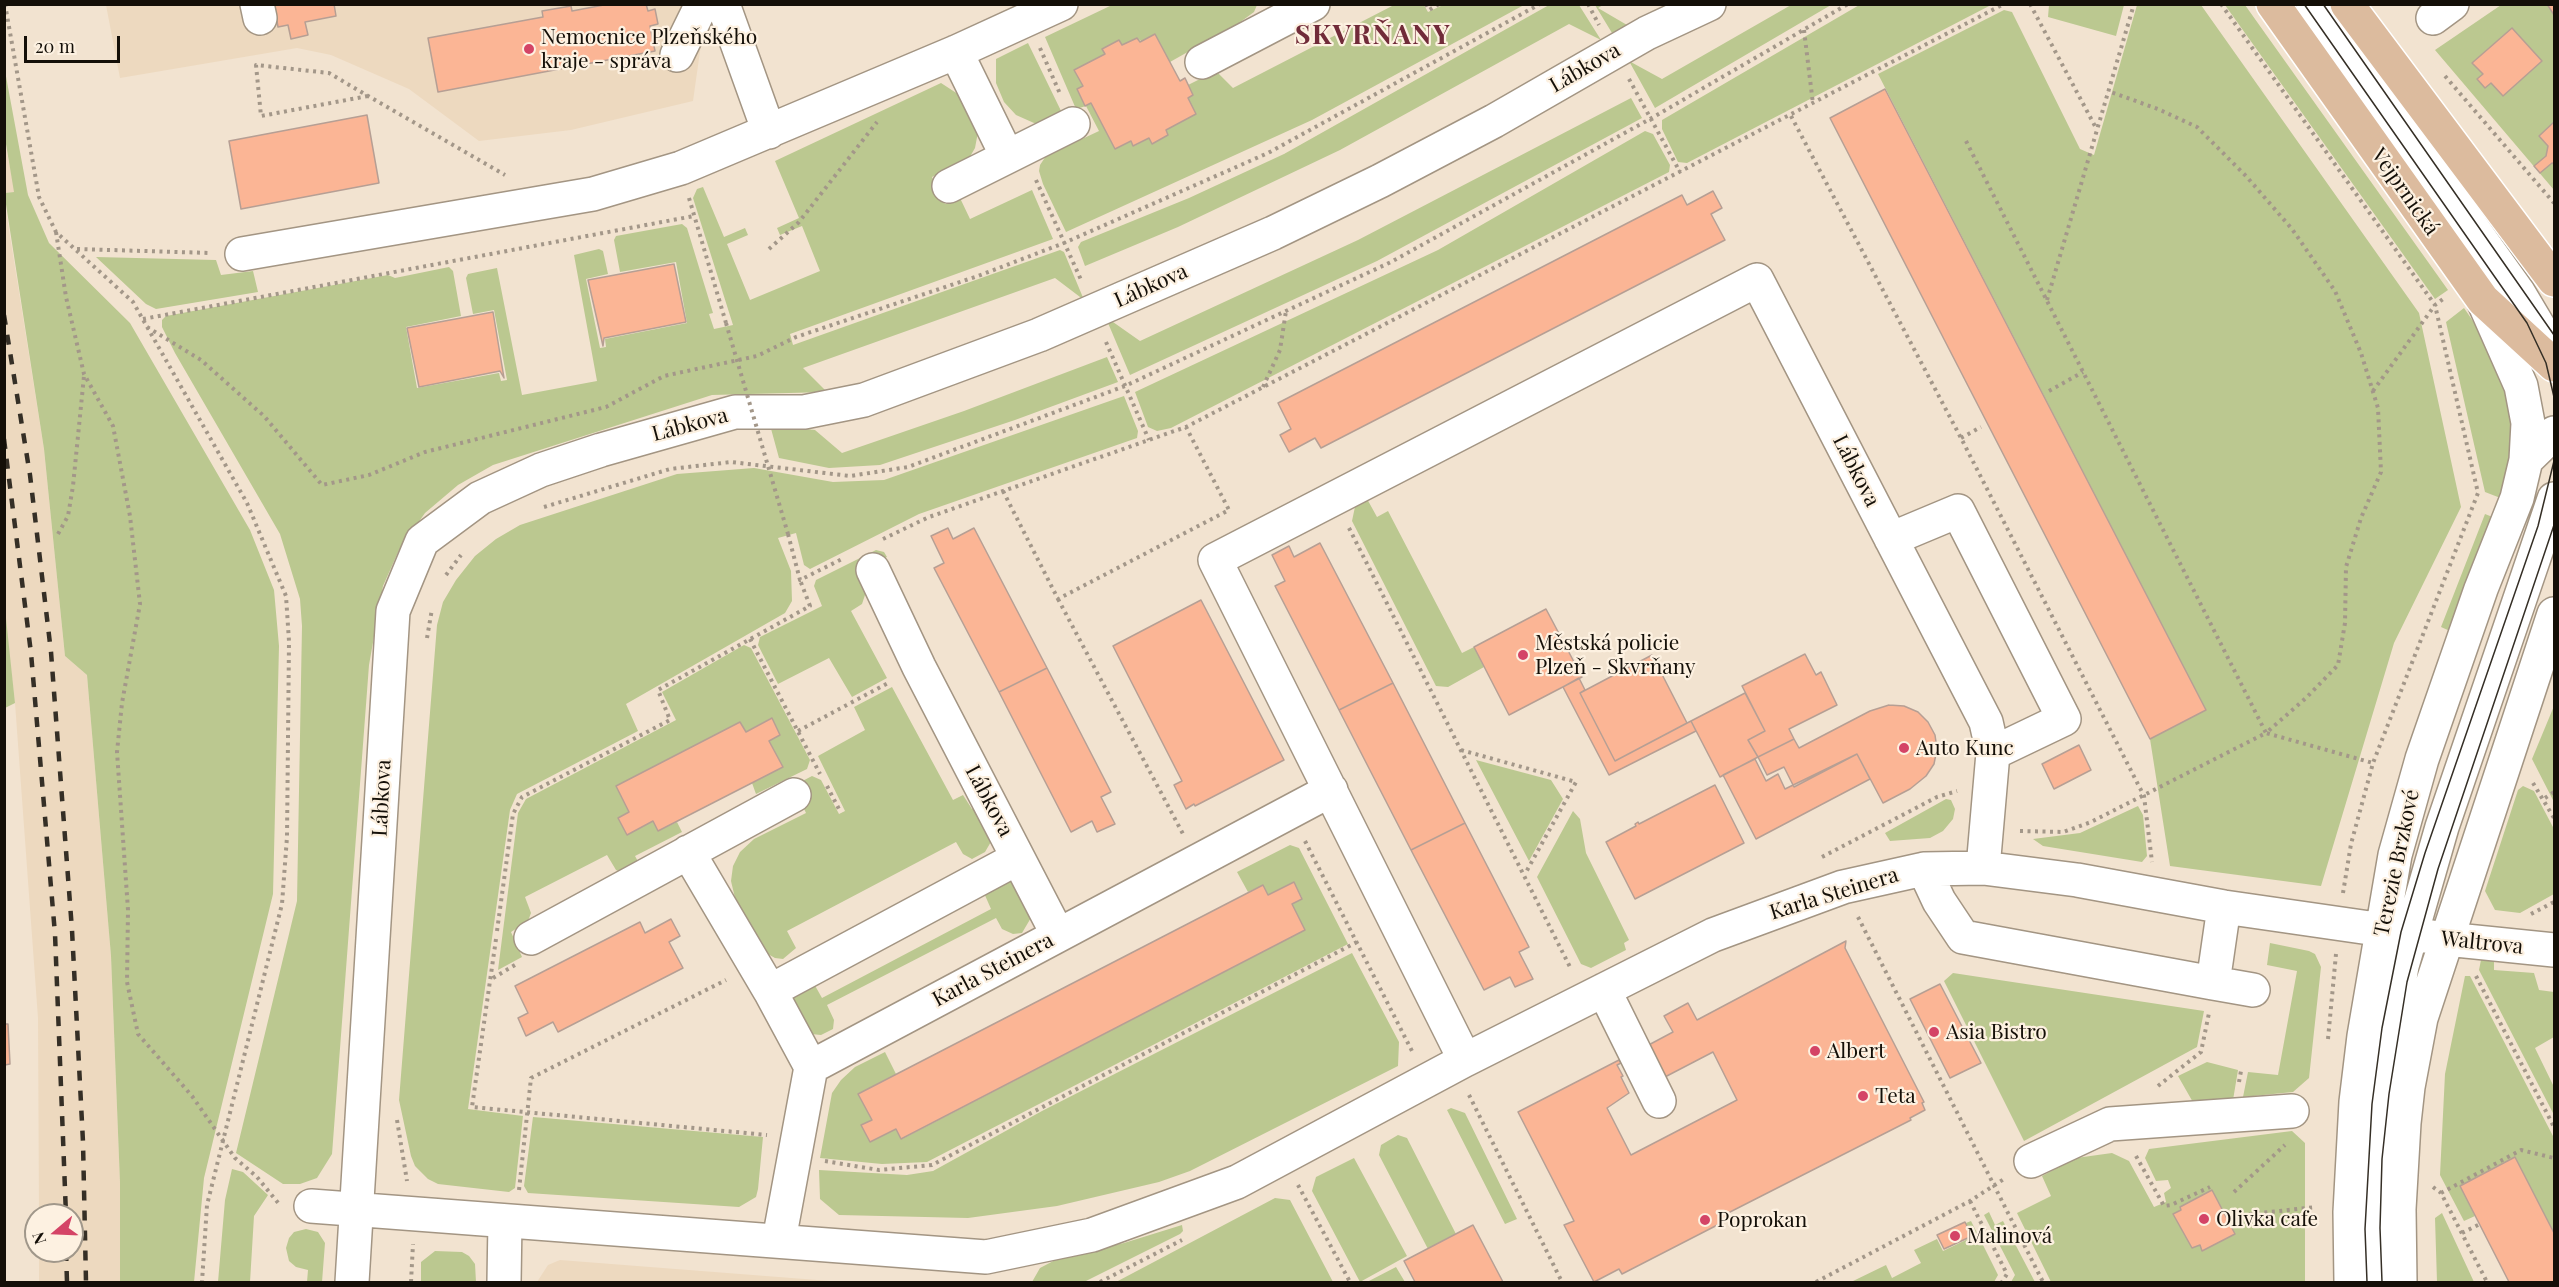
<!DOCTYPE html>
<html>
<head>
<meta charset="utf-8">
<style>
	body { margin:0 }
	#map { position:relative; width:2559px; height:1287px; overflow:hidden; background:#f2e3d0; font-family:"Playfair Display",serif }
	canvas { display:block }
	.frame { position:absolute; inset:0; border:6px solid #140f08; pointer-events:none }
	.north { position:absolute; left:24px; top:1203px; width:60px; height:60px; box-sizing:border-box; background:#fdf1e1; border:2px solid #a0978a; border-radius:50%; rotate:251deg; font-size:16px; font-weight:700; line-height:24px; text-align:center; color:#140f08 }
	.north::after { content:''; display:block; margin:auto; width:21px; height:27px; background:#d44466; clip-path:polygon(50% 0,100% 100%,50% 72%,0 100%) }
	.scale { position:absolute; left:24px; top:36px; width:96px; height:27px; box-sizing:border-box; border:3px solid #140f08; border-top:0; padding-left:8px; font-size:18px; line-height:21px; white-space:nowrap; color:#140f08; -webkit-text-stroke:4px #fdf1e1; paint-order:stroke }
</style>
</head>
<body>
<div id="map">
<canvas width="2559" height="1287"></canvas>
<div class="frame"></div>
<div class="north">N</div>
<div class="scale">20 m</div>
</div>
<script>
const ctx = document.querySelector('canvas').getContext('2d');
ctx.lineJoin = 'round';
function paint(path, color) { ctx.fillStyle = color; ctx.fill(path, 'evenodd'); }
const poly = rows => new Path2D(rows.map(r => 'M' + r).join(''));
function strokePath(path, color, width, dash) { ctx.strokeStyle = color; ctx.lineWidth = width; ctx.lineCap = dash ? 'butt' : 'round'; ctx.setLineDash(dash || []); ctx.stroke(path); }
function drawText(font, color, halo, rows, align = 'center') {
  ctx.font = font + ' "Playfair Display",serif'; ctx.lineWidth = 4.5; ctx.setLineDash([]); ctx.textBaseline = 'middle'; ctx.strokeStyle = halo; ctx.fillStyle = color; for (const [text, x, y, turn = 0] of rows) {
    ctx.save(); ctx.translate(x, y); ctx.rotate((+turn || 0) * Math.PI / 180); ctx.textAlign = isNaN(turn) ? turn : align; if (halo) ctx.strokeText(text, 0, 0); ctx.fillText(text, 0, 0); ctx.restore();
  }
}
const built = poly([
	[106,5,716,5,705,16,693,101,571,130,479,141,409,89,331,55,297,48,120,78],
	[4,138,15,192,5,193,4,193],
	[4,198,44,449,65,656,87,675,111,956,120,1183,120,1282,39,1282,39,1251,72,1251,72,1215,39,1215,38,1018,15,703,4,609],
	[560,1260,830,1281,856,1282,537,1282,548,1265]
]);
const green = poly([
	[1861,4,1991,5,1687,163,1678,162,1662,129,1662,120],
	[1112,5,1257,5,1254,12,1239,23,1170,62,1137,38,1074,70,1083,86,1077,89,1085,105,1091,103,1115,149,1131,141,1134,146,1149,138,1152,144,1168,135,1166,130,1196,114,1188,98,1193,95,1188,85,1206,76,1218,73,1233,88,1394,5,1424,5,1428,12,1443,5,1524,5,1312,120,1066,232,1043,184,1039,171,1040,165,1046,156,1099,131,1086,106,1076,109,1045,37],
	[1549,5,1579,5,1601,40,1569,24,1340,150,1178,227,1085,266,1078,247,1081,242,1189,198,1284,154],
	[1595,5,1603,5,1598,8,1627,25,1612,33],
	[1791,5,1831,5,1655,108,1629,61,1662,79],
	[2049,5,2049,4,2124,5,2116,36,2048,17],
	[2137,5,2201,5,2419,313,2461,507,2394,643,2321,886,2170,866,2150,739,2206,710,1878,74,2004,10,2012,12,2080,149,2094,155],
	[2225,5,2245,5,2448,290,2435,299],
	[2501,5,2554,5,2554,190,2435,50],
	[1028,43,1063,115,1044,123,1034,123,1016,115,1004,102,996,83,996,59],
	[5,71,28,195,49,243,130,323,250,530,274,590,279,646,273,894,204,1178,194,1282,120,1282,120,1183,111,956,87,675,65,656,44,449,5,198,5,193,14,192,5,138],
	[941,83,964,98,978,132,975,148,968,160,932,177,945,204,960,198,970,219,1032,190,1053,239,790,334,793,345,1060,250,1064,252,1084,300,1055,278,803,368,827,392,712,395,493,465,458,485,425,513,399,550,383,586,369,665,332,1154,317,1178,300,1184,283,1184,236,1153,297,901,302,626,300,599,280,534,175,353,162,327,162,320,166,316,388,275,395,278,449,267,453,271,461,316,406,327,417,388,499,373,501,381,507,380,494,310,473,314,466,278,468,274,497,268,522,395,597,381,574,255,599,249,603,251,608,274,586,279,600,348,606,347,605,339,687,323,676,262,620,272,614,240,616,236,682,224,687,228,713,313,709,314,714,329,733,325,693,198,697,189,703,187,724,237,745,228,748,235,727,244,750,300,820,271,802,226,780,235,777,228,799,218,775,161],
	[1631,98,1642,118,1377,261,1130,375,1108,323,1113,322,1140,341,1358,240],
	[1645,131,1653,134,1670,165,1669,172,1171,428,1157,431,1148,427,1135,392,1438,250],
	[96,257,216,260,221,275,253,271,258,292,156,309,146,304],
	[2464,308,2488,343,2513,411,2514,446,2503,499,2485,492,2446,322],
	[1107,357,1118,382,1015,420,880,465,829,468,779,458,770,425,815,430,842,453,964,411],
	[1124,396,1138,431,1137,438,919,514,810,569,804,565,796,533,778,538,791,571,792,601,785,613,626,704,638,731,517,794,510,810,468,1109,523,1116,515,1188,509,1192,438,1184,428,1179,415,1166,411,1156,399,1100,437,625,443,602,456,580,475,556,496,539,520,525,677,474,754,468,833,482,884,480],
	[1366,497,1377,517,1388,511,1462,653,1474,647,1484,667,1448,687,1436,686,1352,521,1356,502],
	[2485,514,2495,518,2450,631,2441,627],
	[876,550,884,552,887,557,861,571,867,585,865,595,862,604,851,611,887,678,852,697,829,658,778,684,758,645,760,637,822,606,814,586,816,580],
	[5,609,15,703,5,708,4,708],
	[744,645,751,648,810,760,807,769,756,794,752,783,783,767,769,741,780,735,771,718,746,732,740,722,616,786,629,812,627,835,653,821,658,831,677,822,682,832,635,856,640,865,623,873,616,870,607,855,525,897,531,913,528,921,511,932,522,957,498,970,518,813,526,799,676,720,662,692],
	[892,687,953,800,963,795,972,809,980,805,992,840,985,852,972,859,963,854,956,842,787,931,796,948,783,959,775,958,766,953,735,898,731,881,733,866,740,852,754,839,806,813,793,786,812,776,821,780,839,814,845,811,818,756,865,730,854,707],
	[2554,706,2554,802,2532,759],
	[1476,760,1551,780,1563,799,1529,861],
	[2523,786,2534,791,2554,829,2554,894,2520,913,2495,910,2485,891,2518,790],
	[1946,799,1951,800,1955,809,1953,819,1943,831,1930,838,1890,841,1885,833],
	[2138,806,2143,815,2147,856,2142,862,2043,846,2033,839,2080,833],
	[1573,811,1580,819,1586,853,1629,940,1624,943,1626,950,1591,968,1581,964,1537,877],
	[1290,845,1299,848,1348,944,927,1162,882,1164,820,1158,832,1093,841,1080,855,1067,885,1052,896,1074,872,1120,862,1125,870,1142,896,1129,902,1139,1305,930,1292,904,1302,898,1294,882,1268,895,1263,885,1248,892,1237,872],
	[1004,880,1017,883,1032,916,1022,933,1013,934,1002,929,996,918,827,1005,834,1020,833,1029,821,1035,811,1034,793,999,796,990,813,982,822,998,991,909,984,893],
	[2270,943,2309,951,2315,954,2321,967,2309,1078,2293,1092,2243,1097,2248,1072,2278,1075,2297,971,2267,965],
	[1352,953,1399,1042,1398,1066,1190,1171,1159,1182,1057,1206,968,1218,839,1215,820,1199,819,1170,907,1175,933,1171,1042,1111],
	[2482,955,2494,956,2494,970,2534,973,2539,990,2554,992,2554,1037,2535,1048,2554,1087,2554,1115,2479,970],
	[1953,973,2204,1011,2197,1047,2024,1141,1944,981],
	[2465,976,2470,976,2554,1138,2554,1233,2515,1157,2460,1186,2475,1216,2464,1221,2440,1175,2445,1074],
	[2207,1062,2238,1070,2233,1100,2194,1104,2178,1076],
	[1451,1108,1465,1113,1517,1219,1505,1224,1447,1110],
	[533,1117,763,1137,758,1189,756,1197,739,1207,528,1193,524,1186],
	[2292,1131,2305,1143,2305,1282,2051,1282,2017,1213,2051,1196,2042,1176,2076,1158,2112,1153,2129,1161,2154,1207,2166,1202,2164,1193,2171,1188,2168,1180,2156,1181,2145,1158,2149,1149],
	[2212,1190,2235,1234,2202,1250,2200,1245,2192,1248,2173,1214,2181,1210,2180,1207],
	[1398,1135,1407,1138,1456,1234,1428,1249,1379,1155,1381,1145],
	[1354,1158,1407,1256,1360,1282,1312,1191,1316,1177],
	[232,1169,243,1172,268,1195,254,1216,250,1282,218,1282,225,1200],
	[1275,1198,1290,1200,1333,1282,1116,1282],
	[1989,1212,1995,1225,2003,1221,2035,1282,2011,1282,2015,1275,1984,1215],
	[2442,1213,2474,1282,2437,1282,2435,1218],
	[1971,1221,1998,1275,1994,1282,1851,1282,1886,1265,1892,1278,1921,1263,1914,1250,1937,1239,1943,1251,1972,1237,1966,1223],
	[1182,1225,1183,1231,1180,1234,1084,1282,1032,1282,1040,1268,1059,1258,1124,1243],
	[306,1229,318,1232,325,1243,322,1282,307,1282,308,1270,296,1267,289,1261,286,1248,289,1238,294,1232],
	[435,1251,462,1252,469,1256,475,1264,476,1282,421,1282,421,1262],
	[1396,1267,1405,1282,1367,1282]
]);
const building = poly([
	[274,4,334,4,336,16,305,22,308,35,291,39,288,25,278,27,274,4],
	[609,4,646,4,648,11,655,9,658,24,650,26,655,51,438,92,428,38,543,17,542,11,571,6,572,11,609,4],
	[2547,4,2554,4,2554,15,2547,4],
	[2512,28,2542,61,2503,96,2491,83,2485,88,2477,79,2483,74,2472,63,2512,28],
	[1155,34,1180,81,1185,78,1193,95,1188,98,1196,114,1166,130,1168,135,1152,144,1149,138,1133,146,1131,141,1115,149,1091,103,1085,106,1077,89,1083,86,1074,70,1105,54,1102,49,1119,40,1122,45,1137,38,1140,42,1155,34],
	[1885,89,2206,710,2150,739,1830,118,1885,89],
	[367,115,379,183,241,209,229,141,367,115],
	[2554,122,2554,164,2552,163,2540,173,2534,166,2546,156,2548,146,2539,136,2554,122],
	[1713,191,1722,208,1711,214,1725,240,1321,448,1315,438,1289,452,1280,435,1291,429,1278,403,1682,195,1687,205,1713,191],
	[674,264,686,322,604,338,603,346,588,280,674,264],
	[493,312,504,378,500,371,419,387,407,328,493,312],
	[948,528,953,539,974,528,1047,668,999,692,934,568,944,563,931,536,948,528],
	[1320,543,1393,683,1339,710,1275,586,1285,581,1272,555,1289,546,1294,557,1320,543],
	[1201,600,1284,760,1195,806,1194,804,1186,809,1174,785,1182,781,1113,646,1201,600],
	[1546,609,1582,677,1509,715,1474,647,1546,609],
	[1805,654,1816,675,1821,672,1837,705,1789,729,1794,739,1758,757,1748,740,1765,731,1742,686,1805,654],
	[1652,655,1687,723,1615,761,1580,693,1652,655],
	[1047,668,1111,792,1101,797,1115,824,1097,832,1092,821,1071,832,999,692,1047,668],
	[1579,678,1585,690,1580,693,1615,761,1691,721,1696,731,1609,775,1563,687,1579,678],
	[1393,683,1465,823,1411,850,1339,710,1393,683],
	[1745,693,1765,731,1748,740,1758,757,1720,777,1691,721,1745,693],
	[1889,705,1904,706,1918,712,1928,722,1935,735,1937,749,1934,764,1926,776,1910,789,1883,803,1857,754,1794,787,1784,767,1767,775,1758,757,1794,739,1799,748,1870,711,1889,705],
	[772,718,780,735,769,741,783,767,658,831,653,821,627,835,618,818,629,812,616,786,740,722,746,732,772,718],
	[2079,745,2091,770,2054,789,2042,764,2079,745],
	[1857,754,1870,779,1756,839,1723,775,1755,759,1766,781,1778,774,1785,789,1857,754],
	[1715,785,1744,843,1635,899,1606,842,1636,826,1635,824,1638,822,1639,824,1715,785],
	[1465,823,1529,947,1519,952,1533,979,1515,987,1510,977,1484,990,1411,850,1465,823],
	[1294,882,1302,899,1292,904,1305,930,901,1139,896,1129,870,1142,861,1125,872,1120,858,1094,1263,885,1268,895,1294,882],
	[671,919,680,936,669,942,683,968,558,1032,553,1022,526,1036,518,1018,528,1013,515,986,640,922,645,933,671,919],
	[1846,941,1845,948,1924,1102,1922,1103,1925,1110,1910,1118,1911,1120,1728,1213,1731,1218,1622,1274,1619,1269,1594,1282,1564,1225,1574,1221,1518,1112,1619,1060,1621,1063,1617,1065,1623,1076,1621,1077,1629,1093,1607,1108,1631,1155,1737,1100,1713,1052,1663,1078,1643,1048,1673,1032,1664,1016,1688,1003,1697,1020,1846,941],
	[1940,984,1981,1063,1950,1078,1910,999,1940,984],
	[4,1024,8,1024,10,1064,5,1065,4,1081,4,1024],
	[2515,1157,2554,1233,2554,1282,2509,1282,2460,1186,2515,1157],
	[2212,1190,2235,1234,2202,1251,2200,1245,2192,1248,2173,1214,2181,1210,2180,1207,2212,1190],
	[1965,1222,1972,1236,1944,1249,1937,1235,1965,1222],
	[1473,1225,1503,1282,1415,1282,1404,1261,1473,1225]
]);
const path = poly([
	[5,4,39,197,56,232,133,302,247,503,286,596,289,641,287,837,282,904,207,1205,202,1282],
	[1426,4,1429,10,1439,4],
	[1588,4,1599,25],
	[2030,4,2096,128],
	[2221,4,2435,305,2478,493,2373,763,2351,844,2343,893],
	[1804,30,1813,104],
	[1040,48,1061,96],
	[2445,76,2554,203],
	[1629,79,1680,172],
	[368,96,261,116,256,65,329,73,368,96,505,175],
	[1791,116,1961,438,2144,796,2152,862],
	[1966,141,2266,733,2306,698,2338,665,2345,623,2346,567,2361,518,2381,472,2378,408,2361,353,2335,291,2292,229,2246,176,2197,127,2158,109,2108,91],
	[1036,180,1082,282],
	[689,198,726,323],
	[56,232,66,297,84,374,113,426,130,516,140,604,122,703,117,752,128,910,127,982,138,1034,192,1096,235,1158,257,1177,279,1204],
	[77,249,211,253],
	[769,249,799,222,877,122],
	[2047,300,2134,4],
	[143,319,694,216],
	[147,327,201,360,264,416,322,485,369,475,425,452,606,407,664,376,757,356,796,337,978,276,1064,243,1268,153,1540,4],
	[1106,342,1149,440],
	[1263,387,1280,350,1286,311],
	[2049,391,2083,372],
	[2373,391,2435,305,2443,299],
	[1961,438,1981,427],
	[1003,491,1058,599,1229,510,1186,427],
	[544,507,670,469,731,462,850,476,908,467,1125,386,1391,262,1650,119,1848,4],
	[1349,528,1571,969],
	[58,534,68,516,73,486,84,376],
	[788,534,800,580,844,558],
	[883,539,929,517,1186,427,2004,4],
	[446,575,461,555],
	[1058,599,1183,834],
	[427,638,432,609],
	[750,639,820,774],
	[798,731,890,682],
	[1461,750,1576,782,1525,874],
	[2533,783,2554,818],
	[827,786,840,811],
	[2545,798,2554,792],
	[2020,831,2063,832,2091,822,2266,733,2373,763],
	[1305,841,1413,1053],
	[1822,857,1937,797,1957,791],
	[2531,914,2554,902],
	[1858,917,2043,1282],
	[497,931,513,814,522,797,670,720,658,690,810,606,800,580],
	[496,939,472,1107,767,1135],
	[2476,976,2554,1127],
	[493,978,515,965],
	[2328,1039,2336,954],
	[2239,1082,2241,1071],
	[2158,1086,2201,1052,2209,1013],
	[1469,1095,1562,1282],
	[397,1120,407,1181],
	[2136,1156,2164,1206,2171,1205,2210,1187],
	[825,1161,879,1170,932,1165,1357,942],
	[1298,1185,1350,1282],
	[2433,1187,2441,1193,2487,1282],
	[519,1190,531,1078,726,980],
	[2234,1192,2285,1145],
	[2441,1193,2521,1150,2554,1158],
	[1970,1201,2007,1274,2002,1282],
	[2242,1215,2316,1207],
	[2462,1233,2480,1224],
	[411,1282,413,1244],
	[1100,1282,1182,1240],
	[1816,1282,1970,1201,2004,1179]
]);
const minor = poly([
	[257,4,260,18],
	[723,4,769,132],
	[2313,4,2518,292,2546,339,2554,361],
	[2433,18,2452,4],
	[956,52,1007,156],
	[677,55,702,4],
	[1202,62,1313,4],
	[949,186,1073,124],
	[242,254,593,194,681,168,956,52,1061,4],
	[2526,460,2554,433],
	[1891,539,1958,511,2064,719,1993,753],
	[873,570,919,667,1058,935],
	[688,852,770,991,811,1067],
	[1924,869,1939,901,1963,937,2213,983,2224,907],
	[531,938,794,795],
	[2213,983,2253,990],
	[1604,990,1659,1101],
	[770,991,1018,858],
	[1465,1060,1215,560,1757,280,1986,722,1993,753,1983,868],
	[2031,1161,2110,1124,2292,1111],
	[311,1206,986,1257,1092,1235,1237,1182,1465,1060,1713,935,1843,887,1924,869,1983,868,2077,880,2224,907,2446,939,2554,950],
	[779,1240,811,1067,1331,790],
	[352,1282,393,611,422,541,480,498,541,470,601,450,735,412,804,412,864,400,1039,335,1273,233,1380,181,1494,121,1647,33,1709,4],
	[504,1282,505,1221],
	[2351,1282,2350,1212,2356,1102,2364,1036,2395,855,2422,759,2481,589,2517,498,2526,460,2528,423,2521,386,2483,300],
	[2374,1282,2373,1215,2381,1092,2402,966,2442,827,2554,499],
	[2400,1282,2399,1209,2404,1123,2408,1087,2421,1018,2554,614]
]);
const major = poly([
	[2273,4,2483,300,2554,365],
	[2347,4,2554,280]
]);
const tram = poly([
	[2304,4,2527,323,2546,363,2554,397],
	[2323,4,2554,335],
	[2367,1282,2365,1229,2372,1104,2382,1028,2401,932,2425,853,2538,526,2554,461],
	[2382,1282,2380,1228,2382,1159,2389,1094,2407,982,2438,869,2554,525]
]);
const rail = poly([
	[4,315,30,475,51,652,72,930,83,1142,86,1282],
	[4,439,31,653,55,934,66,1215],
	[66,1251,67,1282]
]);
const pathBridge = poly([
	[726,323,788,534]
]);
const markers = [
	[529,49,6,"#d44466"],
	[1523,655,6,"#d44466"],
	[1904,748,6,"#d44466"],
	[1934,1032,6,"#d44466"],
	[1815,1051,6,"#d44466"],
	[1863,1096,6,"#d44466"],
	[2204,1219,6,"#d44466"],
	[1705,1220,6,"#d44466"],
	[1955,1236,6,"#d44466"]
];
const poiNames = [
	["Nemocnice Plzeňského",541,37],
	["kraje - správa",541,61],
	["Městská policie",1535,643],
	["Plzeň - Skvrňany",1535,667],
	["Auto Kunc",1916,748],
	["Asia Bistro",1946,1032],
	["Albert",1827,1051],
	["Teta",1875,1096],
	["Olivka cafe",2216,1219],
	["Poprokan",1717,1220],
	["Malinová",1967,1236]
];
const streetNames = [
	["Lábkova",1585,68,-30],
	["Vejprnická",2405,192,55],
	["Lábkova",1151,286,-24],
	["Lábkova",690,425,-15],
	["Lábkova",1856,471,63],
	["Lábkova",382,798,-87],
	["Lábkova",989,801,62],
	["Terezie Brzkové",2397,863,-78],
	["Karla Steinera",1834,894,-17],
	["Waltrova",2482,943,6],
	["Karla Steinera",993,970,-28]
];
const districtNames = [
	["SKVRŇANY",1373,36]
];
paint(built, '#edd9bf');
paint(green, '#bbc890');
paint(building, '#fbb595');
strokePath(building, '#b69f94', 1.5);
strokePath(minor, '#a39583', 36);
strokePath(major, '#fff', 36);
strokePath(path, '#a39789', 4, [3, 4.5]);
strokePath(minor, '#fff', 33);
strokePath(major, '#dcbb9e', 33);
strokePath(tram, '#352f26', 1.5);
strokePath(rail, '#352f26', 4.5, [10, 10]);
strokePath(pathBridge, '#a39789', 4, [3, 4.5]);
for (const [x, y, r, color] of markers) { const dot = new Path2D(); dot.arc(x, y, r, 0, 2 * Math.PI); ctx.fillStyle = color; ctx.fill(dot); strokePath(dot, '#fdf1e1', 2); }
drawText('21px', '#140f08', '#fdf1e1', poiNames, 'left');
drawText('21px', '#140f08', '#fdf1e1', streetNames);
ctx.letterSpacing = '1.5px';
drawText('bold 27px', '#712b39', '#fdf1e1', districtNames);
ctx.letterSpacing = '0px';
</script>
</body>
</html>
